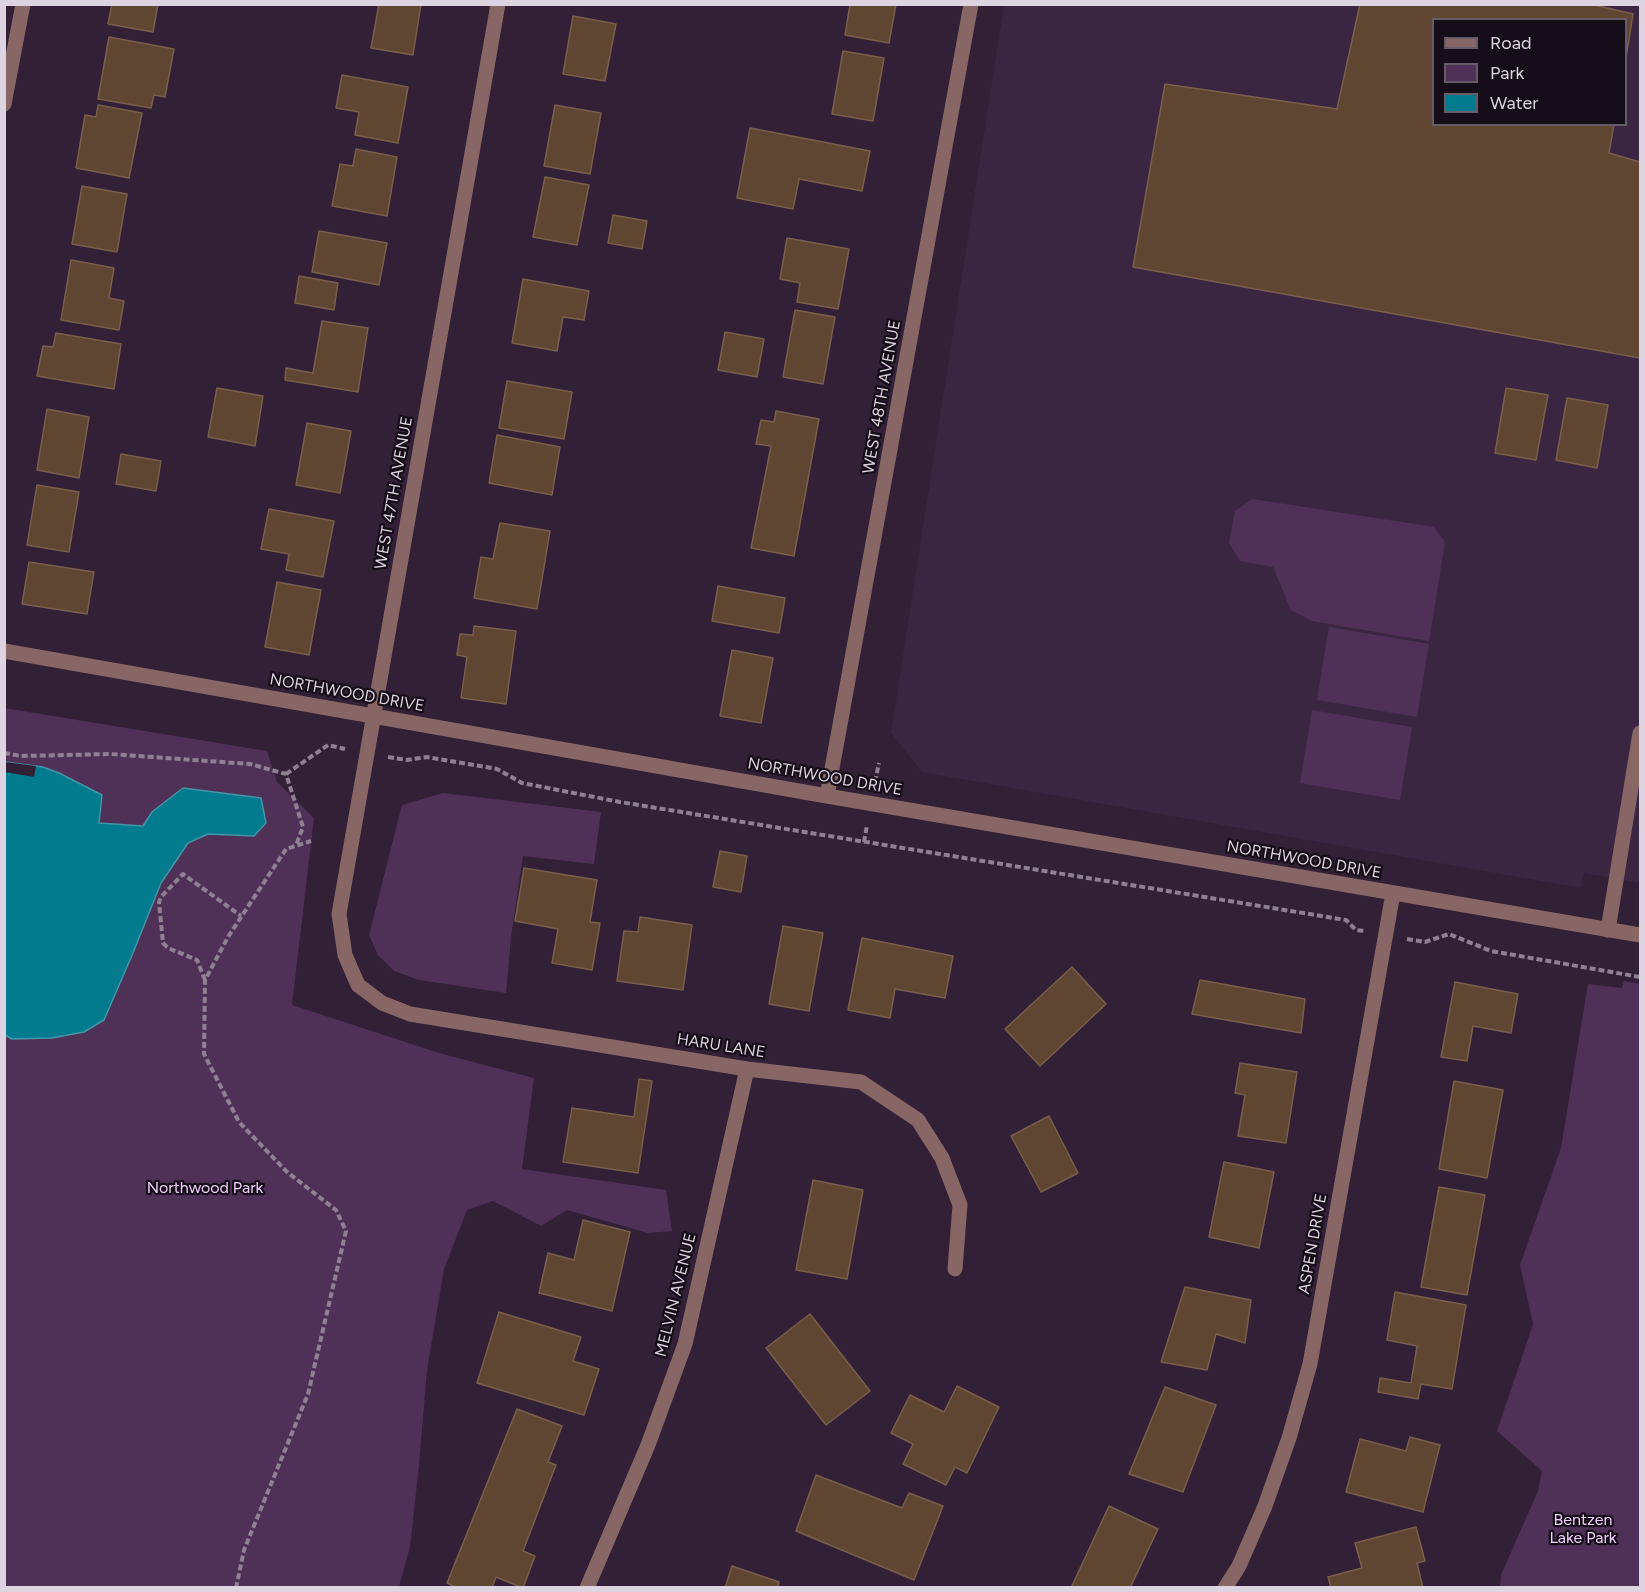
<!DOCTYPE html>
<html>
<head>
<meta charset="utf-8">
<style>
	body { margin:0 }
	#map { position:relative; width:1645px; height:1592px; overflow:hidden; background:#312036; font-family:Figtree,sans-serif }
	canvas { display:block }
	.frame { position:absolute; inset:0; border:6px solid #ded3e1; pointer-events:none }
	.legend { position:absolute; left:1432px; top:18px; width:195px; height:108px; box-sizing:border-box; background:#150d17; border:2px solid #655c68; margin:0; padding:8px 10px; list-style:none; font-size:18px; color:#ded3e1 }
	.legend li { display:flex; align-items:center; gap:12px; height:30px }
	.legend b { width:30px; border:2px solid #655c68 }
</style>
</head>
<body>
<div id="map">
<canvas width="1645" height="1592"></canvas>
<div class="frame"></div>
<ul class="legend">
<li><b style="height:8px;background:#876665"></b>Road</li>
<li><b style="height:16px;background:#4f3158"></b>Park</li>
<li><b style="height:16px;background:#027b8e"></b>Water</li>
</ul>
</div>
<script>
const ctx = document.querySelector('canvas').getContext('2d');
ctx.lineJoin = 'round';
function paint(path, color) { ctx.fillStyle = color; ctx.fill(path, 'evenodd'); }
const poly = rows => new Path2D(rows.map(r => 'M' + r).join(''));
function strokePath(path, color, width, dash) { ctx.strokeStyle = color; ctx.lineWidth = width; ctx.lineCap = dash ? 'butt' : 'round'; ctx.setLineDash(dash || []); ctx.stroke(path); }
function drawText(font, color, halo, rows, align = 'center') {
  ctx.font = font + ' Figtree,sans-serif'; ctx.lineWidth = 4.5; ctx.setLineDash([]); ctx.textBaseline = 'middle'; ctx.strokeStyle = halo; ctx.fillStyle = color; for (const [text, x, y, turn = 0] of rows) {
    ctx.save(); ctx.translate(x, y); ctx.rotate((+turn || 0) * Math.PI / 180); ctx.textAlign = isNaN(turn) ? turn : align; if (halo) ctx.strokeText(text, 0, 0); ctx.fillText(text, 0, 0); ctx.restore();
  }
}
const built = poly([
	[1004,5,1640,5,1640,883,1584,873,1581,888,922,772,891,733],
	[1434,20,1626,20,1626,124,1434,124]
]);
const green = poly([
	[1252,499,1434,527,1445,542,1429,641,1312,621,1291,610,1273,567,1240,561,1229,543,1235,511],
	[1329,627,1429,644,1417,717,1317,700],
	[4,708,267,751,277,782,314,818,292,1005,439,1053,534,1078,522,1169,666,1190,672,1231,648,1233,567,1210,541,1226,493,1201,467,1210,444,1269,427,1370,419,1465,410,1547,399,1587,5,1587],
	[1312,710,1412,727,1400,800,1300,783],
	[443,793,601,812,594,864,523,856,511,937,506,993,419,980,394,971,378,955,369,935,402,805],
	[1624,981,1640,984,1640,1587,1500,1587,1501,1575,1538,1491,1542,1471,1497,1431,1533,1324,1520,1265,1561,1148,1588,984,1622,988]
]);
const water = poly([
	[5,762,43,767,59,773,102,795,99,823,143,826,152,812,183,788,261,798,266,823,254,836,208,834,188,843,161,883,133,953,104,1020,84,1032,52,1038,12,1039,5,1035,5,762]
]);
const pier = poly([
	[5,762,36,766,34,777,5,772]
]);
const building = poly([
	[112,4,158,4,153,32,108,24,112,4],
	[379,4,421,4,413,55,371,48,379,4],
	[850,4,896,4,889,43,845,35,850,4],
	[1360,4,1590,4,1633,14,1626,58,1626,20,1434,20,1434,124,1614,124,1609,153,1640,162,1640,358,1133,267,1165,84,1337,109,1360,4],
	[573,16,616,24,605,81,563,74,573,16],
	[109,37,174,49,165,97,154,95,151,108,98,99,109,37],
	[843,51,884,58,873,121,832,114,843,51],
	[342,75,408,87,398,143,355,135,359,112,336,108,342,75],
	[98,105,142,113,129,178,76,168,85,115,96,117,98,105],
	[555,105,601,113,590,174,544,166,555,105],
	[750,128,870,151,862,191,799,179,793,209,737,198,750,128],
	[356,149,397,157,387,216,332,206,340,164,353,166,356,149],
	[545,177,589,185,577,245,533,237,545,177],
	[82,186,127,194,117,252,72,244,82,186],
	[613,215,647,221,642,249,608,243,613,215],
	[319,231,387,243,379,285,312,272,319,231],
	[787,238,849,249,838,309,797,302,800,283,780,279,787,238],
	[71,260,114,268,109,298,124,301,119,330,61,320,71,260],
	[299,276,338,283,334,310,295,303,299,276],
	[523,279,589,291,584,320,563,317,557,351,512,343,523,279],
	[795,310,835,317,823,384,783,377,795,310],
	[322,321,368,328,358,392,285,380,286,368,313,373,322,321],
	[725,332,764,339,757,377,718,370,725,332],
	[56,333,121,344,114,389,37,376,43,346,53,347,56,333],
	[507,381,572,392,564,439,499,428,507,381],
	[217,388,263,396,255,446,208,437,217,388],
	[1506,388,1548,395,1536,460,1495,453,1506,388],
	[1567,398,1608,405,1597,468,1556,460,1567,398],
	[47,409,89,417,79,478,37,470,47,409],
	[776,411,819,419,794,556,751,548,771,446,756,444,761,420,774,422,776,411],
	[307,423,351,431,340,493,296,485,307,423],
	[497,435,560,447,552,495,489,483,497,435],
	[121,454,161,461,156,491,116,484,121,454],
	[37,485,79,492,69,552,27,545,37,485],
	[269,509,334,521,323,577,286,570,289,554,261,549,269,509],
	[500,523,550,531,537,609,474,598,481,557,493,559,500,523],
	[29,562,94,572,87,614,22,604,29,562],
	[277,582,321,590,309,655,265,647,277,582],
	[718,586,785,598,779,633,712,621,718,586],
	[474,626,516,631,506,704,461,698,467,657,457,655,460,634,473,635,474,626],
	[732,650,773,658,761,723,720,716,732,650],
	[720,851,747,856,741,892,713,887,720,851],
	[524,868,597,880,590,922,600,923,592,970,552,963,558,929,515,921,524,868],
	[640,917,692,925,683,990,617,981,624,931,638,932,640,917],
	[783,926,823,933,809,1011,769,1004,783,926],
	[862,938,953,956,945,998,895,989,890,1018,848,1010,862,938],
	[1072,967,1106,1004,1040,1066,1005,1029,1072,967],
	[1200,980,1305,999,1301,1033,1192,1014,1200,980],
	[1455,982,1518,994,1511,1033,1473,1026,1467,1061,1441,1057,1455,982],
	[1240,1063,1297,1072,1286,1143,1238,1136,1245,1095,1235,1093,1240,1063],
	[639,1079,652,1081,638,1173,563,1162,572,1108,634,1117,639,1079],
	[1454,1081,1503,1090,1487,1178,1439,1169,1454,1081],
	[1049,1116,1078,1173,1041,1192,1011,1136,1049,1116],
	[1224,1162,1274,1172,1259,1248,1209,1237,1224,1162],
	[813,1180,863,1190,847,1279,796,1270,813,1180],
	[1439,1187,1485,1195,1467,1295,1421,1287,1439,1187],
	[583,1220,630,1232,612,1311,539,1293,548,1253,574,1260,583,1220],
	[1185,1287,1251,1300,1245,1343,1216,1334,1207,1370,1161,1362,1185,1287],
	[1395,1292,1466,1305,1452,1389,1421,1384,1418,1399,1378,1392,1380,1378,1411,1383,1417,1346,1387,1340,1395,1292],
	[499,1312,581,1337,573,1361,599,1369,584,1415,477,1383,499,1312],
	[810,1314,870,1391,826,1425,766,1348,810,1314],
	[957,1386,999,1407,967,1473,955,1467,946,1485,903,1464,913,1444,891,1433,910,1395,944,1412,957,1386],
	[1165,1387,1216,1405,1183,1492,1129,1474,1165,1387],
	[517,1409,562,1426,548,1462,556,1465,523,1551,535,1556,523,1588,496,1577,492,1588,458,1588,447,1583,517,1409],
	[1410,1437,1440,1445,1423,1512,1346,1492,1360,1439,1406,1451,1410,1437],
	[816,1475,902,1508,909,1493,943,1506,914,1580,796,1531,816,1475],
	[1109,1506,1158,1529,1130,1588,1071,1588,1109,1506],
	[1416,1527,1425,1561,1417,1563,1423,1588,1331,1588,1328,1577,1362,1568,1355,1543,1416,1527],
	[732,1566,779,1582,778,1588,725,1588,732,1566]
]);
const path = poly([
	[4,753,21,756,110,754,250,764,286,774,303,827,296,845],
	[388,757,407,760,427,757,497,769,522,783,620,802,1346,920,1356,930,1365,931],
	[286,774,328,745,345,749],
	[875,782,879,763],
	[864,842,867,825],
	[1407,939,1425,942,1449,934,1491,951,1640,977],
	[205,980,197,960,168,948,163,943,159,902,161,897,183,874,241,916],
	[236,1588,244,1550,308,1394,346,1231,336,1210,287,1172,239,1122,204,1054,205,980,228,937,286,849,311,841]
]);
const minor = poly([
	[498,4,339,914,345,955,358,985,382,1003,410,1014,747,1069,861,1082,918,1120,942,1158,960,1205,955,1269],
	[4,104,23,4],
	[4,651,827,796,1640,935],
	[827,796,971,4],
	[1608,930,1640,733],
	[587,1588,648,1445,685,1344,747,1069],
	[1225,1588,1239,1566,1265,1506,1289,1438,1310,1364,1393,893]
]);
const streetNames = [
	["WEST 48TH AVENUE",882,397,-80],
	["WEST 47TH AVENUE",394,493,-80],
	["NORTHWOOD DRIVE",347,693,10],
	["NORTHWOOD DRIVE",825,777,10],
	["NORTHWOOD DRIVE",1304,860,10],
	["HARU LANE",721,1046,9],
	["ASPEN DRIVE",1313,1244,-80],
	["MELVIN AVENUE",676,1295,-76]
];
const parkNames = [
	["Northwood Park",205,1188],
	["Bentzen",1583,1520],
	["Lake Park",1583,1538]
];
paint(built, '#3b2642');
paint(green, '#4f3158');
paint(water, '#027b8e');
strokePath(water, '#4495a7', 1.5);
paint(pier, '#312036');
paint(building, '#5f4633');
strokePath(building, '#795f4b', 1.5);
strokePath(path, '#8f8193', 4, [6, 3]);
strokePath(minor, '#876665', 15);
drawText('16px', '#ded3e1', '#150d17', streetNames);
drawText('16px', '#f2cefd', '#150d17', parkNames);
</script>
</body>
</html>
